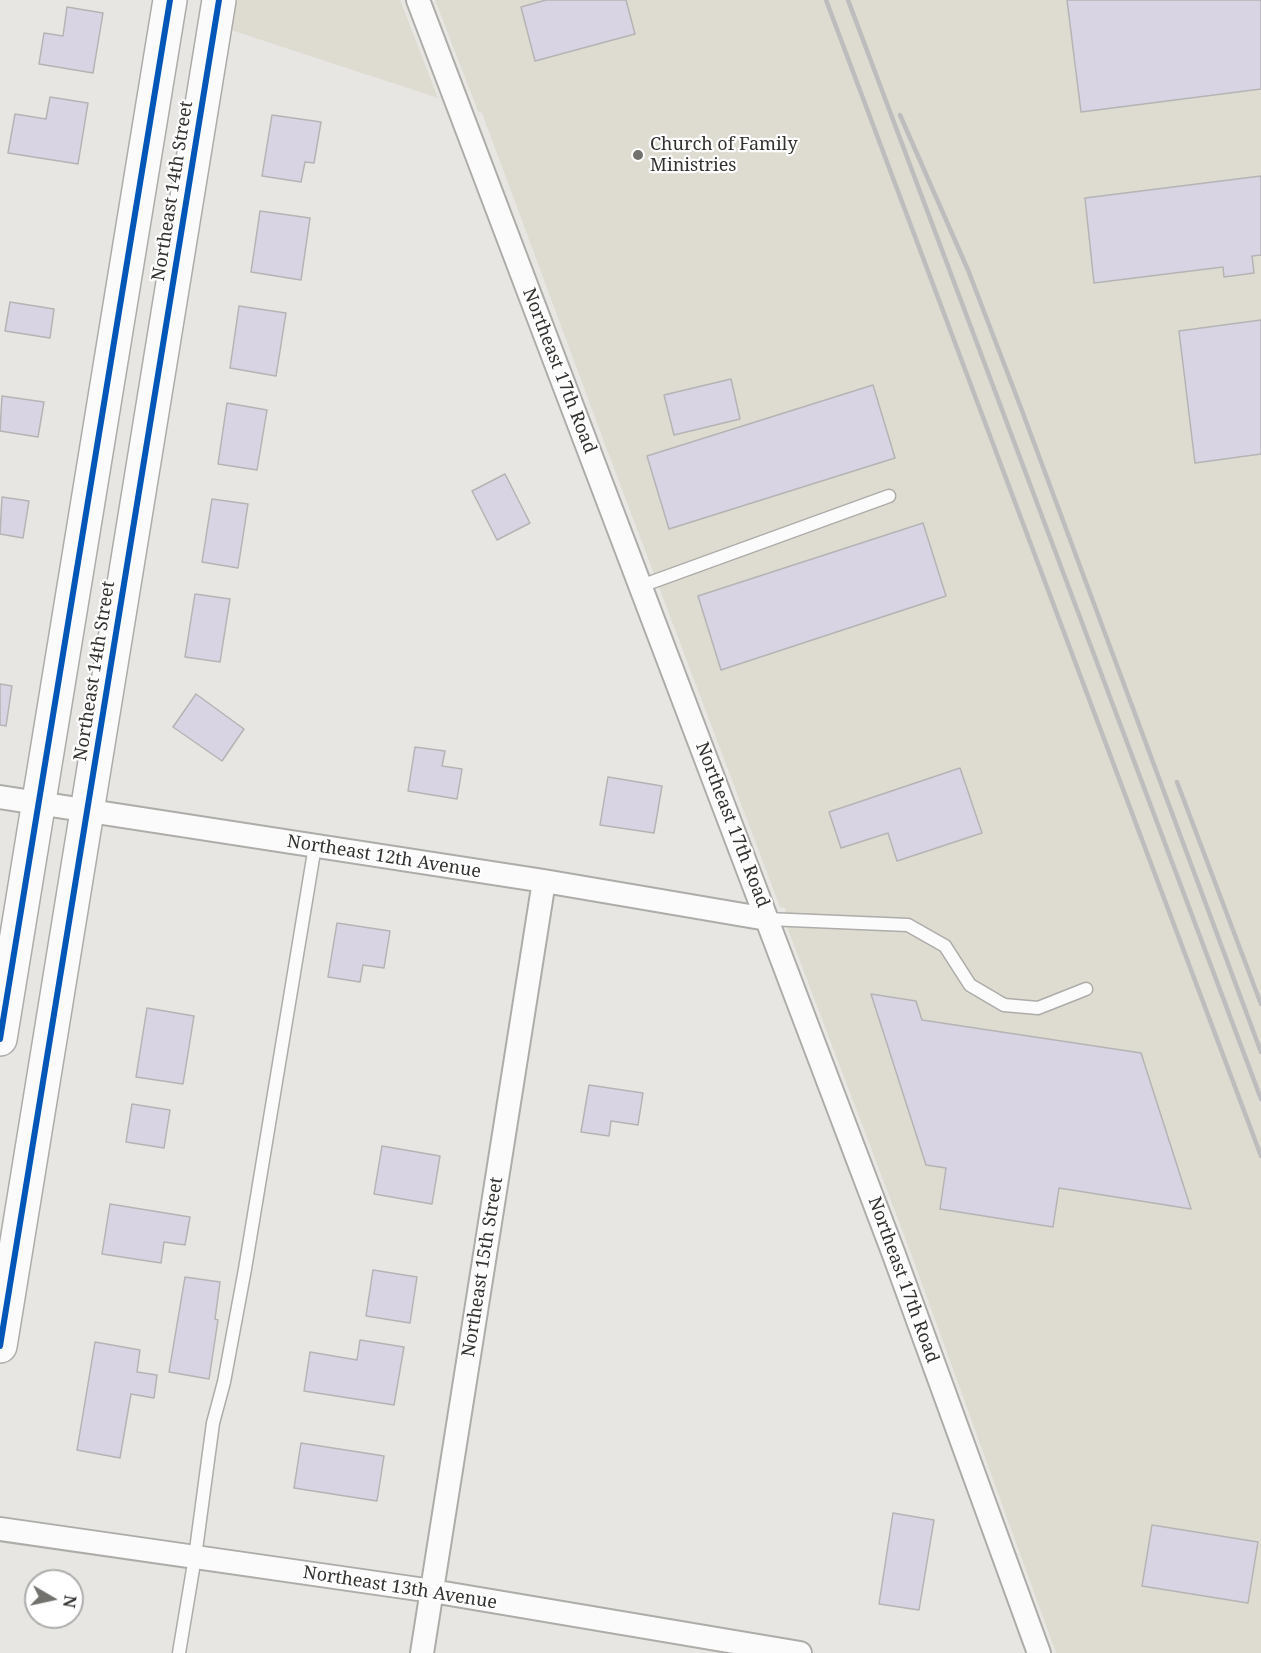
<!DOCTYPE html>
<html>
<head>
<meta charset="utf-8">
<style>
	body { margin:0 }
	#map { position:relative; width:1261px; height:1653px; overflow:hidden; background:#e7e6e2; font-family:"Noto Serif",serif }
	canvas { display:block }
	.north { position:absolute; left:24px; top:1569px; width:60px; height:60px; box-sizing:border-box; background:#fff; border:2px solid #adadac; border-radius:50%; rotate:99deg; font-size:16px; font-weight:700; line-height:24px; text-align:center; color:#33322f }
	.north::after { content:''; display:block; margin:auto; width:21px; height:27px; background:#72716e; clip-path:polygon(50% 0,100% 100%,50% 72%,0 100%) }
</style>
</head>
<body>
<div id="map">
<canvas width="1261" height="1653"></canvas>
<div class="north">N</div>
</div>
<script>
const ctx = document.querySelector('canvas').getContext('2d');
ctx.lineJoin = 'round';
function paint(path, color) { ctx.fillStyle = color; ctx.fill(path, 'evenodd'); }
const poly = rows => new Path2D(rows.map(r => 'M' + r).join(''));
function strokePath(path, color, width, dash) { ctx.strokeStyle = color; ctx.lineWidth = width; ctx.lineCap = dash ? 'butt' : 'round'; ctx.setLineDash(dash || []); ctx.stroke(path); }
function drawText(font, color, halo, rows, align = 'center') {
  ctx.font = font + ' "Noto Serif",serif'; ctx.lineWidth = 4.5; ctx.setLineDash([]); ctx.textBaseline = 'middle'; ctx.strokeStyle = halo; ctx.fillStyle = color; for (const [text, x, y, turn = 0] of rows) {
    ctx.save(); ctx.translate(x, y); ctx.rotate((+turn || 0) * Math.PI / 180); ctx.textAlign = isNaN(turn) ? turn : align; if (halo) ctx.strokeText(text, 0, 0); ctx.fillText(text, 0, 0); ctx.restore();
  }
}
const built = poly([
	[236,0,400,0,438,98,231,30],
	[435,0,1261,0,1261,1653,1056,1653,909,1248,784,919,786,908,780,907,606,447,482,113,478,111]
]);
const building = poly([
	[546,0,626,0,635,34,535,61,521,7,546,0],
	[1067,0,1261,0,1261,89,1081,112,1067,0],
	[67,7,103,13,93,73,39,64,44,33,63,36,67,7],
	[50,97,88,103,78,164,8,153,15,114,46,119,50,97],
	[272,115,321,122,314,163,305,162,301,182,262,176,272,115],
	[1261,176,1261,255,1252,256,1254,273,1224,277,1223,267,1094,283,1085,198,1261,176],
	[260,211,310,218,301,280,251,272,260,211],
	[10,302,54,309,50,338,5,331,10,302],
	[239,306,286,313,276,376,230,368,239,306],
	[1261,320,1261,454,1195,463,1179,331,1261,320],
	[731,379,740,419,674,435,664,395,731,379],
	[873,385,895,458,669,529,647,456,873,385],
	[2,396,44,402,38,437,0,431,2,396],
	[227,403,267,410,257,470,218,464,227,403],
	[505,474,530,523,497,540,472,491,505,474],
	[2,497,29,501,23,538,0,534,2,497],
	[212,499,248,504,238,568,202,562,212,499],
	[923,523,946,596,721,670,698,596,923,523],
	[195,594,230,599,220,662,185,657,195,594],
	[0,684,12,686,6,726,0,725,0,684],
	[196,694,244,729,222,761,173,727,196,694],
	[415,747,445,751,442,766,462,769,457,799,408,791,415,747],
	[960,768,982,833,897,861,888,833,841,848,829,812,960,768],
	[608,777,662,786,654,833,600,825,608,777],
	[337,923,390,931,384,968,363,965,360,982,328,977,337,923],
	[871,994,916,1001,922,1020,1141,1053,1191,1209,1059,1188,1053,1227,940,1209,946,1168,926,1165,871,994],
	[147,1008,194,1016,183,1084,136,1077,147,1008],
	[589,1085,643,1093,638,1125,611,1121,609,1136,581,1132,589,1085],
	[132,1104,170,1110,164,1148,126,1142,132,1104],
	[382,1146,440,1156,432,1204,374,1194,382,1146],
	[110,1204,190,1217,185,1245,164,1242,161,1263,102,1254,110,1204],
	[373,1270,417,1277,410,1323,366,1316,373,1270],
	[185,1277,220,1282,215,1319,218,1320,209,1379,169,1372,185,1277],
	[360,1340,404,1347,394,1405,304,1391,310,1352,357,1360,360,1340],
	[95,1342,140,1350,137,1372,157,1375,154,1398,131,1394,120,1458,77,1450,95,1342],
	[301,1443,384,1456,377,1501,294,1488,301,1443],
	[893,1513,934,1520,919,1610,879,1604,893,1513],
	[1152,1525,1258,1542,1248,1603,1142,1586,1152,1525]
]);
const service = poly([
	[641,586,889,496],
	[767,919,908,925,945,946,970,985,1004,1005,1038,1008,1086,989],
	[179,1653,195,1557,213,1423,224,1382,245,1269,315,846]
]);
const minor = poly([
	[418,0,893,1252,1039,1653],
	[0,797,544,881,767,919],
	[0,1529,432,1591,800,1653],
	[422,1653,544,881]
]);
const primary = poly([
	[0,1039,170,0],
	[0,1346,219,0]
]);
const rail = poly([
	[826,0,1261,1156],
	[848,0,1261,1099],
	[900,115,968,270,1021,408,1261,1052],
	[1177,782,1261,1004]
]);
const cycleway = poly([
	[0,1039,170,0],
	[0,1346,219,0]
]);
const markers = [
	[638,155,6,"#72716e"]
];
const poiNames = [
	["Church of Family",650,145],
	["Ministries",650,166]
];
const streetNames = [
	["Northeast 14th Street",173,191,-81],
	["Northeast 17th Road",559,371,69],
	["Northeast 14th Street",95,671,-81],
	["Northeast 17th Road",732,825,69],
	["Northeast 12th Avenue",384,857,9],
	["Northeast 15th Street",483,1267,-81],
	["Northeast 17th Road",903,1280,70],
	["Northeast 13th Avenue",400,1588,9]
];
paint(built, '#dedbd1');
paint(building, '#d8d4e3');
strokePath(building, '#b5b4b4', 1.5);
strokePath(service, '#adaca9', 15);
strokePath(minor, '#adaca9', 26);
strokePath(primary, '#adaca9', 36);
strokePath(service, '#fbfbfb', 12);
strokePath(minor, '#fbfbfb', 22);
strokePath(primary, '#fbfbfb', 33);
strokePath(rail, '#bdbdbd', 4.5);
strokePath(cycleway, '#0057b8', 6);
for (const [x, y, r, color] of markers) { const dot = new Path2D(); dot.arc(x, y, r, 0, 2 * Math.PI); ctx.fillStyle = color; ctx.fill(dot); strokePath(dot, '#fff', 2); }
drawText('18px', '#33322f', '#fff', poiNames, 'left');
drawText('18px', '#33322f', '#fff', streetNames);
</script>
</body>
</html>
